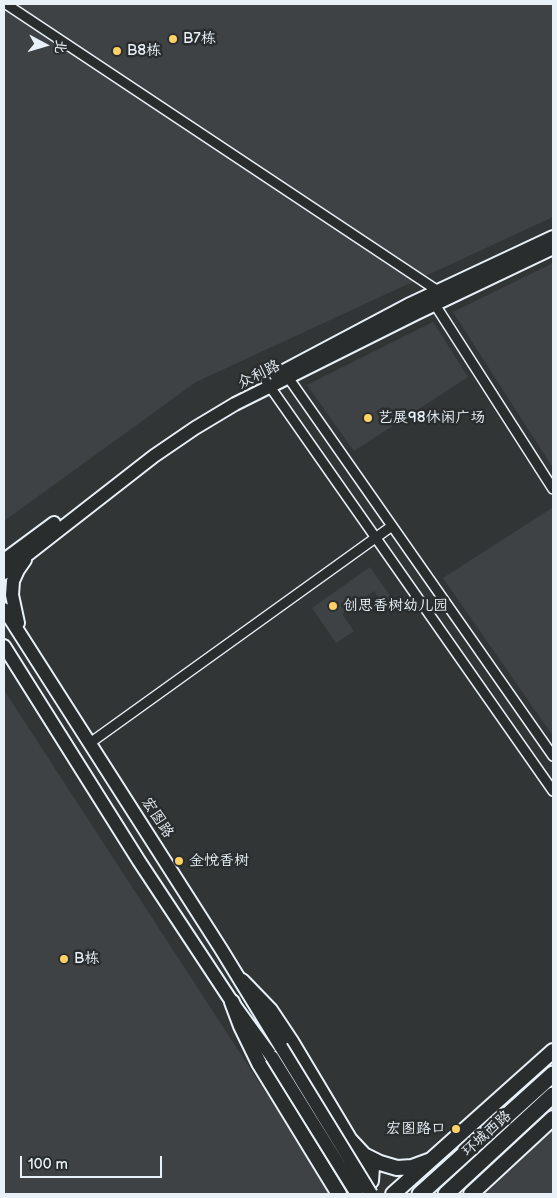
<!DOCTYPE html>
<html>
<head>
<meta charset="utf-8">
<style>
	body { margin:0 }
	#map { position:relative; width:557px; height:1198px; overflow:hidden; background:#323536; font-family:"Balsamiq Sans","LXGW WenKai TC",sans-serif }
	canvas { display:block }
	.frame { position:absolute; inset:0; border:5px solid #e8f1f8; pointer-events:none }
	.north { position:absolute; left:20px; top:20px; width:50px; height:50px; -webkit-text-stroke:4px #2a2d2e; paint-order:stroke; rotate:96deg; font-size:14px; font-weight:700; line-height:20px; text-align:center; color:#e8f1f8 }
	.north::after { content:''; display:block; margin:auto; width:18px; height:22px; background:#e8f1f8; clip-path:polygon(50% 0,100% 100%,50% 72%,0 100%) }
	.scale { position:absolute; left:20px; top:1156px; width:142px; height:22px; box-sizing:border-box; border:2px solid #e8f1f8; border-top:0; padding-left:6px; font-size:15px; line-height:18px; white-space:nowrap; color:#e8f1f8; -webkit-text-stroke:4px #2a2d2e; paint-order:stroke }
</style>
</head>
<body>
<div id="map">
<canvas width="557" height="1198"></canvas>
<div class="frame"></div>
<div class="north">北</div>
<div class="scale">100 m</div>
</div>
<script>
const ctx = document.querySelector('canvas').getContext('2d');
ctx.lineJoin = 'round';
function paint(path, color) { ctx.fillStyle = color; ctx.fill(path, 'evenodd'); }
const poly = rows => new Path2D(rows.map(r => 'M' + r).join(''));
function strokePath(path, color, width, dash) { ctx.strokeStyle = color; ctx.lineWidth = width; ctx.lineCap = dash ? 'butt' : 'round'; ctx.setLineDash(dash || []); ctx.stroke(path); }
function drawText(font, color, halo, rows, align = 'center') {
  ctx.font = font + ' "Balsamiq Sans","LXGW WenKai TC",sans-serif'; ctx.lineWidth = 5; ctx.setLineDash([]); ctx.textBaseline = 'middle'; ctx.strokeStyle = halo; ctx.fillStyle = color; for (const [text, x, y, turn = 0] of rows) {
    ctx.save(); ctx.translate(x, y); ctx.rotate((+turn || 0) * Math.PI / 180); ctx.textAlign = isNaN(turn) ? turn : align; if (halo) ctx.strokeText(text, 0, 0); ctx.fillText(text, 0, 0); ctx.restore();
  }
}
const built = poly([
	[4,4,553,4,553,217,196,382,4,521],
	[553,263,553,468,453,312],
	[433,322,468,377,354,451,307,385],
	[552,508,553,510,553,736,443,578],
	[370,567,392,599,383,605,374,591,342,614,354,631,336,643,312,608],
	[4,690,329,1190,329,1194,4,1194],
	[553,1130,553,1194,485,1194]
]);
const street = poly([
	[6,4,438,291],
	[432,300,553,489],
	[285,373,553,756],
	[266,381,553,791],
	[90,743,392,526]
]);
const secondary = poly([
	[276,375,408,305,553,237],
	[4,560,54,523],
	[4,573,154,456,195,428,235,404,417,313,553,248],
	[4,609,221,949,281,1047],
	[18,623,12,595,13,581,18,570,25,560],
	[4,646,139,861,232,1002,272,1057]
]);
const primary = poly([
	[242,981,270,1010,292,1043,350,1140,364,1155,380,1163,397,1168,412,1167,431,1160],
	[232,1002,241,1026,259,1063,339,1194],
	[356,1191,362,1190,371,1181,372,1167,364,1155],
	[393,1194,553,1051],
	[471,1194,553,1118]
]);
const highway = poly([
	[420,1194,553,1074],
	[446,1194,553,1095]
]);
const secondaryBridge = poly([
	[281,1047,371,1194],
	[272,1057,357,1194]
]);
const markers = [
	[173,39,5,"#ffd166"],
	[117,51,5,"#ffd166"],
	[368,418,5,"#ffd166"],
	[333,606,5,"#ffd166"],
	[179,861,5,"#ffd166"],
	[64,959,5,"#ffd166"],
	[456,1129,5,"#ffd166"]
];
const poiNames = [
	["B7栋",183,39],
	["B8栋",127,51],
	["艺展98休闲广场",378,418],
	["创思香树幼儿园",343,606],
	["金悦香树",189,861],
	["B栋",74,959],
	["宏图路口",446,1129,"right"]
];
const streetNames = [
	["众利路",259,375,-26],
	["宏图路",157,818,57],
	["环城西路",487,1134,-42]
];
paint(built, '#3f4244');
strokePath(street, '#e8f1f8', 12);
strokePath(secondary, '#e8f1f8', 16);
strokePath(primary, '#e8f1f8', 18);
strokePath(highway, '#e8f1f8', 19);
strokePath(street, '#2a2d2e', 9);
strokePath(secondary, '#2a2d2e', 12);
strokePath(primary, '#2a2d2e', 14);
strokePath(highway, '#2a2d2e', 15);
strokePath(secondaryBridge, '#e8f1f8', 16, []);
strokePath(secondaryBridge, '#2a2d2e', 12);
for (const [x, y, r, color] of markers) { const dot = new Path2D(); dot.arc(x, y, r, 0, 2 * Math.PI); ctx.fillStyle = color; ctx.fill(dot); strokePath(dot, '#2a2d2e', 2); }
drawText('15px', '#e8f1f8', '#2a2d2e', poiNames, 'left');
drawText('15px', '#e8f1f8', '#2a2d2e', streetNames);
</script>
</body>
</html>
